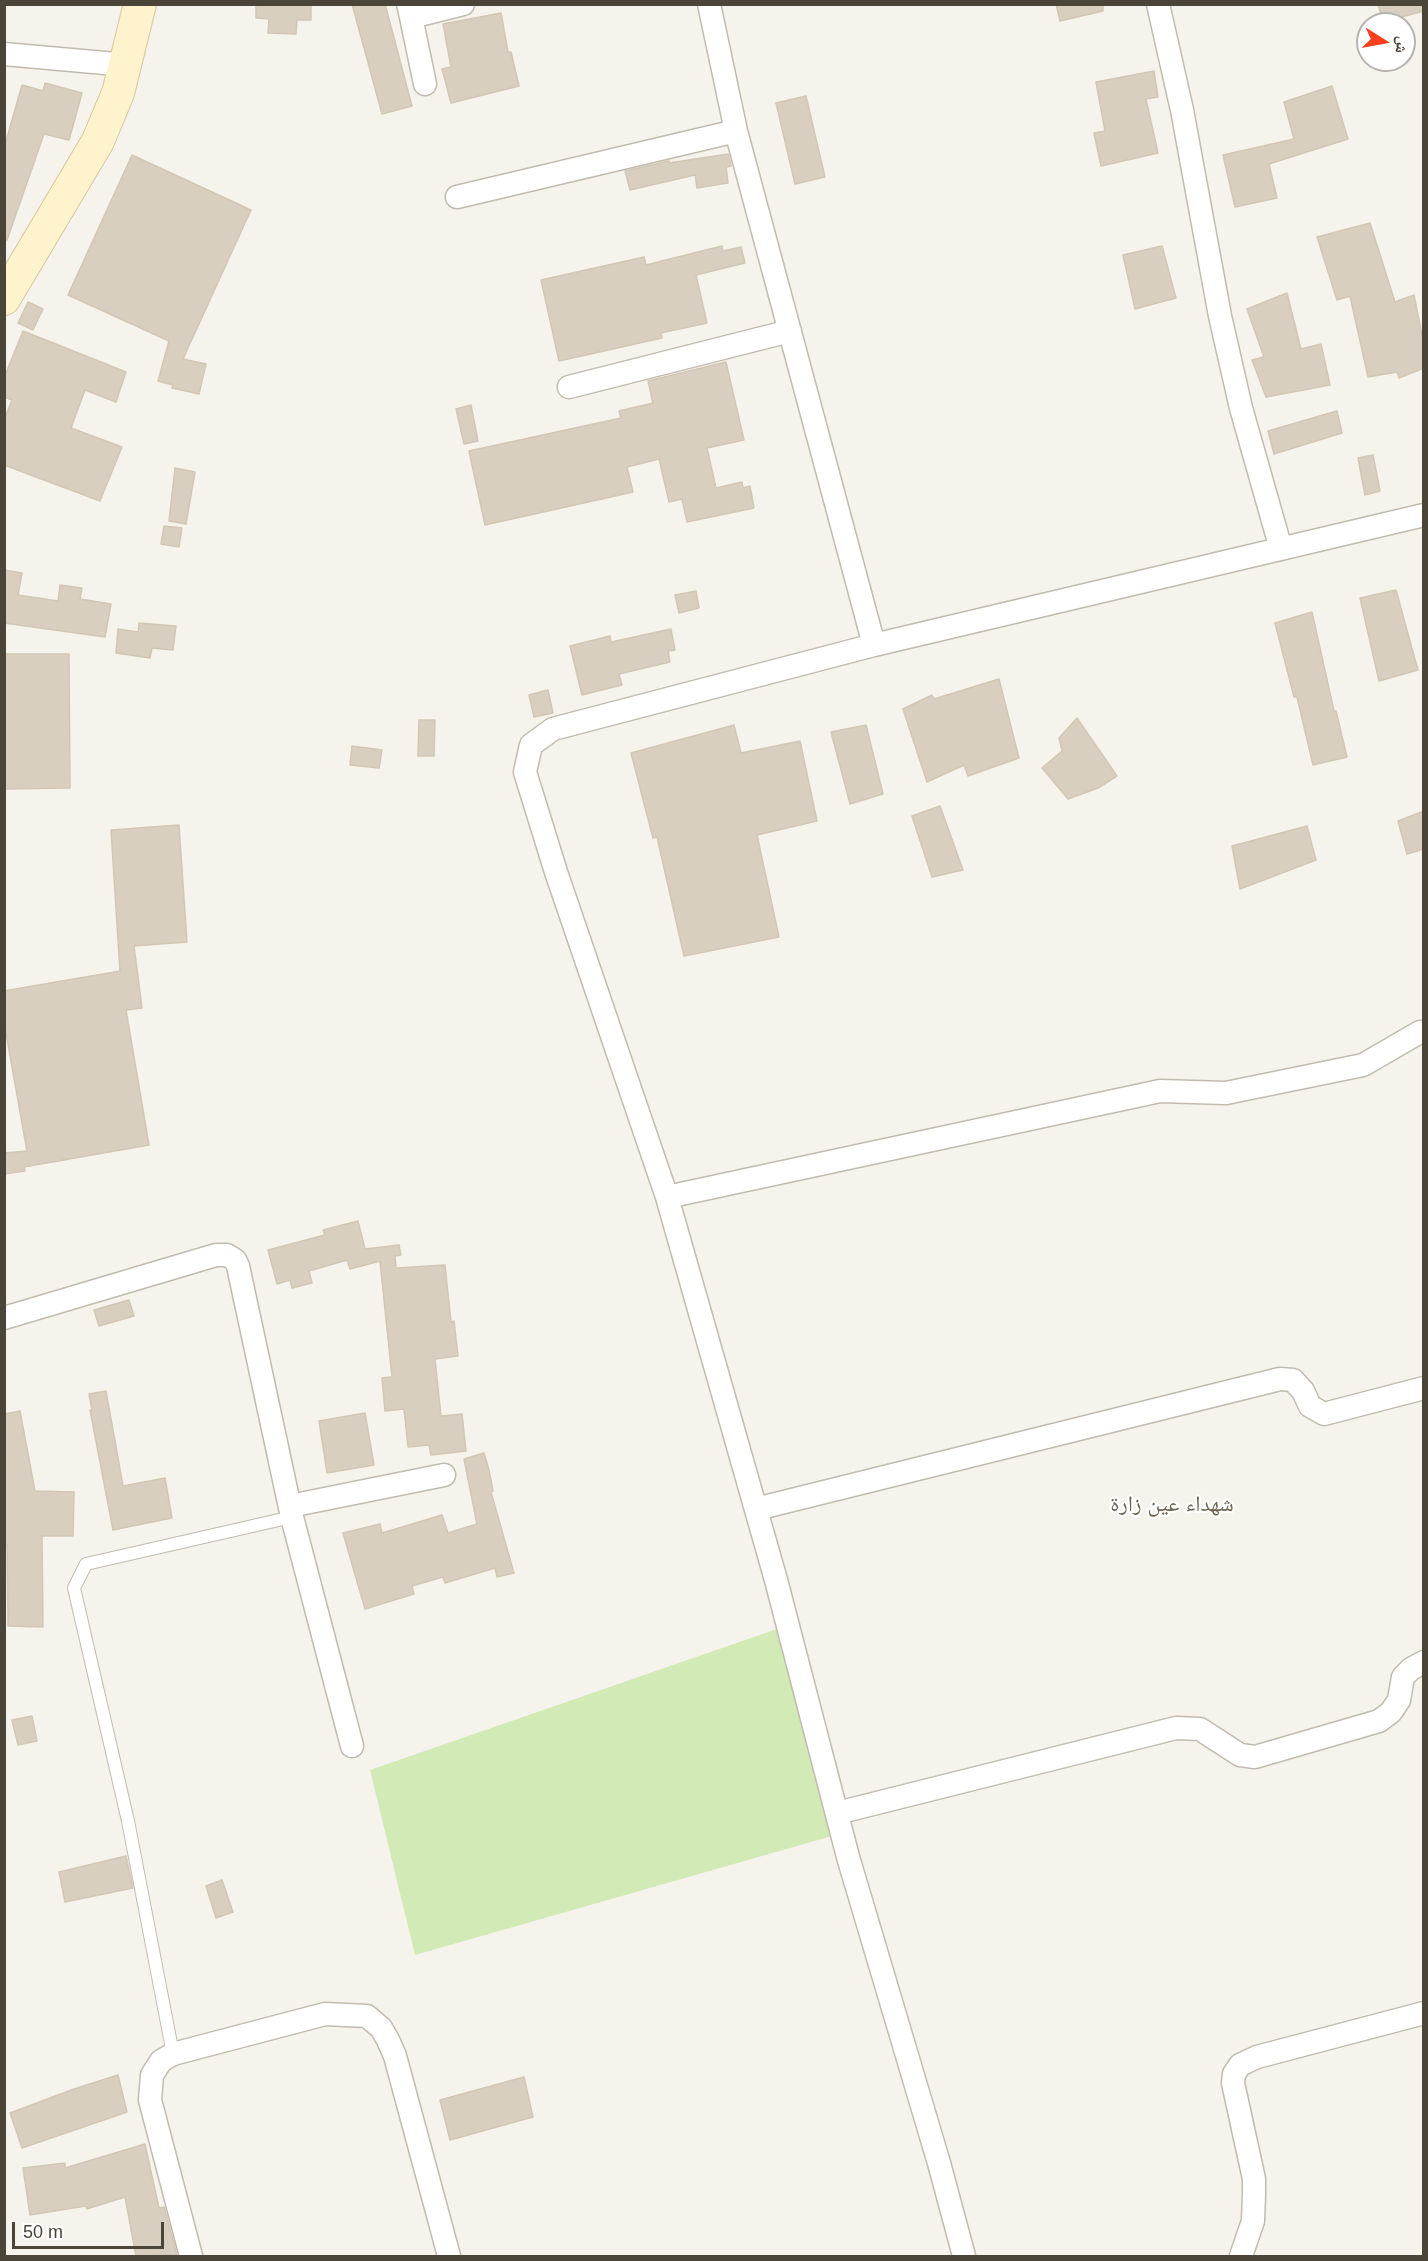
<!DOCTYPE html>
<html>
<head>
<meta charset="utf-8">
<style>
	body { margin:0 }
	#map { position:relative; width:1428px; height:2261px; overflow:hidden; background:#f6f3ec; font-family:Arial,"Noto Naskh Arabic",sans-serif }
	canvas { display:block }
	.frame { position:absolute; inset:0; border:6px solid #4b4439; pointer-events:none }
	.north { position:absolute; left:1356px; top:12px; width:60px; height:60px; box-sizing:border-box; background:#fff; border:2px solid #b7b4b0; border-radius:50%; rotate:101deg; font-size:16px; font-weight:700; line-height:24px; text-align:center; color:#4b4439 }
	.north::after { content:''; display:block; margin:auto; width:21px; height:27px; background:#fc3f1d; clip-path:polygon(50% 0,100% 100%,50% 72%,0 100%) }
	.scale { position:absolute; left:12px; top:2222px; width:152px; height:27px; box-sizing:border-box; border:3px solid #4b4439; border-top:0; padding-left:8px; font-size:18px; line-height:21px; white-space:nowrap; color:#4b4439; -webkit-text-stroke:4px #fff; paint-order:stroke }
</style>
</head>
<body>
<div id="map">
<canvas width="1428" height="2261"></canvas>
<div class="frame"></div>
<div class="north">ش</div>
<div class="scale">50 m</div>
</div>
<script>
const ctx = document.querySelector('canvas').getContext('2d');
ctx.lineJoin = 'round';
function paint(path, color) { ctx.fillStyle = color; ctx.fill(path, 'evenodd'); }
const poly = rows => new Path2D(rows.map(r => 'M' + r).join(''));
function strokePath(path, color, width, dash) { ctx.strokeStyle = color; ctx.lineWidth = width; ctx.lineCap = dash ? 'butt' : 'round'; ctx.setLineDash(dash || []); ctx.stroke(path); }
function drawText(font, color, halo, rows, align = 'center') {
  ctx.font = font + ' Arial,"Noto Naskh Arabic",sans-serif'; ctx.lineWidth = 4.5; ctx.setLineDash([]); ctx.textBaseline = 'middle'; ctx.strokeStyle = halo; ctx.fillStyle = color; for (const [text, x, y, turn = 0] of rows) {
    ctx.save(); ctx.translate(x, y); ctx.rotate((+turn || 0) * Math.PI / 180); ctx.textAlign = isNaN(turn) ? turn : align; if (halo) ctx.strokeText(text, 0, 0); ctx.fillText(text, 0, 0); ctx.restore();
  }
}
const green = poly([
	[777,1629,832,1836,415,1955,370,1770]
]);
const building = poly([
	[256,4,311,4,311,20,297,20,296,34,268,33,269,19,256,18,256,4],
	[352,4,385,4,412,106,382,114,352,4],
	[1056,4,1103,4,1103,11,1060,21,1056,4],
	[1378,4,1424,4,1424,11,1383,22,1378,4],
	[501,13,508,52,511,52,519,86,451,103,442,69,451,67,443,24,501,13],
	[1154,71,1158,97,1146,99,1158,153,1101,166,1094,133,1105,131,1096,82,1154,71],
	[45,83,82,93,69,140,44,134,7,240,4,239,4,148,22,85,43,91,45,83],
	[1332,86,1348,139,1269,164,1277,198,1235,207,1223,155,1294,139,1284,102,1332,86],
	[806,96,825,177,795,184,776,103,806,96],
	[728,154,731,166,726,167,728,183,697,188,695,175,630,190,625,171,669,161,669,163,728,154],
	[132,155,251,210,183,359,206,364,199,394,172,388,173,385,158,381,169,341,68,295,132,155],
	[1370,223,1395,302,1414,295,1424,345,1424,368,1399,378,1397,372,1368,377,1350,296,1337,300,1317,237,1370,223],
	[722,246,723,251,741,247,745,263,696,275,707,323,661,333,662,338,559,361,541,280,644,257,646,265,722,246],
	[1162,246,1176,298,1135,309,1123,255,1162,246],
	[1287,293,1301,349,1321,344,1330,385,1266,397,1252,360,1264,357,1247,309,1287,293],
	[28,302,43,309,33,330,18,323,28,302],
	[23,331,126,372,116,402,85,390,71,428,122,447,100,501,4,465,4,420,12,400,4,397,4,378,23,331],
	[726,362,744,440,707,448,716,488,742,482,743,488,750,486,754,508,687,522,682,499,669,502,659,459,627,467,633,492,485,525,469,451,621,418,619,411,653,403,648,381,726,362],
	[471,405,478,441,464,444,456,409,471,405],
	[1337,411,1342,433,1274,454,1268,431,1337,411],
	[1373,455,1380,491,1365,495,1358,458,1373,455],
	[175,468,195,472,186,524,169,521,175,468],
	[164,526,182,528,179,547,161,544,164,526],
	[4,570,22,573,18,595,58,601,60,585,82,588,80,599,111,604,105,637,4,623,4,570],
	[1396,590,1418,670,1379,681,1360,598,1396,590],
	[696,591,699,608,679,613,675,595,696,591],
	[1312,612,1334,711,1336,711,1347,757,1313,765,1297,697,1294,697,1275,623,1312,612],
	[139,623,176,626,173,650,152,648,150,658,116,653,118,629,138,632,139,623],
	[671,629,675,650,668,651,670,662,619,674,622,685,582,695,570,646,610,636,611,642,671,629],
	[4,654,69,654,70,788,4,789,4,654],
	[999,679,1019,758,968,776,964,765,927,782,903,709,932,695,934,699,999,679],
	[548,690,553,713,534,717,529,695,548,690],
	[1077,718,1117,776,1098,788,1068,799,1042,768,1062,751,1059,738,1077,718],
	[419,720,435,720,434,756,418,756,419,720],
	[734,725,741,753,800,741,817,821,757,835,779,937,684,956,657,837,653,838,631,753,734,725],
	[866,725,883,794,850,804,831,732,866,725],
	[352,746,382,750,379,768,350,765,352,746],
	[940,806,963,870,932,877,912,816,940,806],
	[1424,811,1424,849,1407,854,1398,821,1424,811],
	[179,825,187,942,134,946,142,1008,126,1010,149,1145,24,1167,25,1171,4,1174,4,1153,27,1151,4,1022,4,991,120,971,111,830,179,825],
	[1307,826,1316,860,1240,889,1232,846,1307,826],
	[358,1221,365,1249,399,1245,401,1255,395,1256,396,1268,445,1265,451,1322,454,1321,458,1356,435,1359,441,1416,462,1414,466,1451,431,1455,429,1445,408,1447,404,1409,385,1411,382,1378,392,1377,380,1261,350,1269,347,1260,309,1271,312,1283,292,1288,290,1280,277,1284,268,1250,325,1235,323,1230,358,1221],
	[129,1300,134,1316,99,1326,94,1310,129,1300],
	[106,1391,123,1486,165,1478,172,1518,113,1530,90,1410,92,1410,89,1394,106,1391],
	[20,1411,35,1491,74,1492,73,1536,42,1536,43,1627,8,1626,7,1545,4,1545,4,1414,20,1411],
	[365,1413,374,1465,327,1473,319,1421,365,1413],
	[484,1453,489,1470,493,1491,491,1492,514,1573,497,1577,495,1568,445,1583,443,1577,412,1586,414,1594,365,1609,343,1533,380,1524,382,1533,442,1515,448,1533,477,1524,464,1459,484,1453],
	[32,1716,37,1741,18,1745,12,1720,32,1716],
	[126,1856,133,1888,65,1902,59,1872,126,1856],
	[222,1880,233,1912,216,1918,206,1886,222,1880],
	[118,2075,127,2112,22,2148,10,2113,74,2089,118,2075],
	[524,2077,533,2117,450,2140,440,2100,524,2077],
	[145,2144,159,2208,164,2207,177,2255,136,2256,125,2197,87,2209,86,2206,30,2215,23,2168,65,2163,65,2168,145,2144]
]);
const lane = poly([
	[173,2054,128,1821,74,1588,86,1564,292,1517]
]);
const street = poly([
	[408,4,411,17,463,4],
	[709,4,736,131,874,645],
	[1158,4,1182,110,1220,316,1241,408,1281,549],
	[411,17,425,84],
	[4,54,127,65],
	[457,197,736,131],
	[569,387,790,331],
	[667,1197,1160,1091,1226,1093,1363,1065,1420,1032],
	[4,1318,216,1255,227,1255,235,1260,238,1266,292,1517,352,1746],
	[290,1506,444,1475],
	[756,1509,1280,1379,1293,1380,1303,1391,1310,1406,1324,1414,1424,1388],
	[837,1813,1176,1728,1200,1729,1240,1755,1255,1757,1379,1721,1391,1712,1399,1700,1403,1677,1411,1669,1424,1662],
	[191,2256,150,2100,152,2075,161,2061,173,2054,325,2014,367,2016,381,2028,388,2040,395,2056,449,2256],
	[964,2256,939,2163,848,1857,776,1580,667,1197,556,872,525,772,531,745,553,729,874,645,1424,515],
	[1241,2256,1253,2221,1254,2194,1254,2179,1233,2083,1234,2074,1240,2065,1257,2057,1424,2013]
]);
const secondary = poly([
	[4,299,98,141,118,93,140,4]
]);
const quarterNames = [
	["شهداء عين زارة",1172,1505]
];
paint(green, '#d2eab5');
paint(building, '#d8cfc1');
strokePath(building, '#d3c7b4', 1.5);
strokePath(lane, '#c2bbae', 14);
strokePath(street, '#c2bbae', 25);
strokePath(secondary, '#d6c79b', 34);
strokePath(lane, '#fff', 12);
strokePath(street, '#fff', 22);
strokePath(secondary, '#fff3cd', 32);
drawText('22px', '#6e6250', '#fff', quarterNames);
</script>
</body>
</html>
